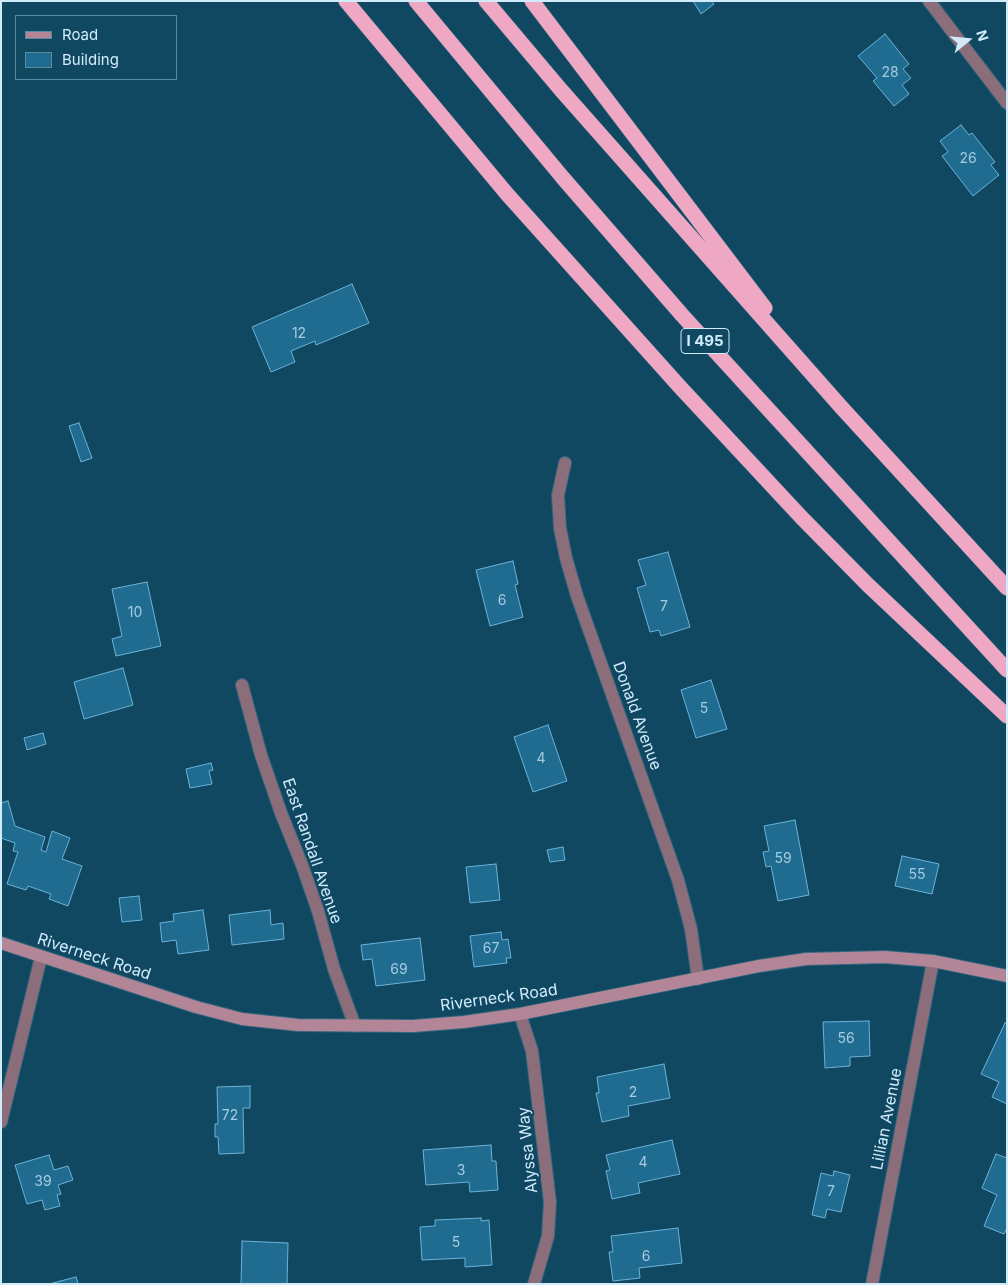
<!DOCTYPE html>
<html>
<head>
<meta charset="utf-8">
<style>
	body { margin:0 }
	#map { position:relative; width:1008px; height:1285px; overflow:hidden; background:#104862; font-family:Inter,sans-serif }
	canvas { display:block }
	.frame { position:absolute; inset:0; border:2px solid #d1ebfb; pointer-events:none }
	.legend { position:absolute; left:15px; top:15px; width:162px; height:65px; box-sizing:border-box; background:#104862; border:1px solid #5d899f; margin:0; padding:6px 9px; list-style:none; font-size:15px; color:#d1ebfb }
	.legend li { display:flex; align-items:center; gap:10px; height:25px }
	.legend b { width:25px; border:1px solid #5d899f }
	.north { position:absolute; left:943px; top:15px; width:50px; height:50px; -webkit-text-stroke:4px #104862; paint-order:stroke; rotate:73deg; font-size:14px; font-weight:700; line-height:20px; text-align:center; color:#d1ebfb }
	.north::after { content:''; display:block; margin:auto; width:18px; height:22px; background:#d1ebfb; clip-path:polygon(50% 0,100% 100%,50% 72%,0 100%) }
</style>
</head>
<body>
<div id="map">
<canvas width="1008" height="1285"></canvas>
<div class="frame"></div>
<ul class="legend">
<li><b style="height:6px;background:#b38697"></b>Road</li>
<li><b style="height:14px;background:#206c90"></b>Building</li>
</ul>
<div class="north">N</div>
</div>
<script>
const ctx = document.querySelector('canvas').getContext('2d');
ctx.lineJoin = 'round';
function paint(path, color) { ctx.fillStyle = color; ctx.fill(path, 'evenodd'); }
const poly = rows => new Path2D(rows.map(r => 'M' + r).join(''));
function strokePath(path, color, width, dash) { ctx.strokeStyle = color; ctx.lineWidth = width; ctx.lineCap = dash ? 'butt' : 'round'; ctx.setLineDash(dash || []); ctx.stroke(path); }
function drawText(font, color, halo, rows, align = 'center') {
  ctx.font = font + ' Inter,sans-serif'; ctx.lineWidth = 4; ctx.setLineDash([]); ctx.textBaseline = 'middle'; ctx.strokeStyle = halo; ctx.fillStyle = color; for (const [text, x, y, turn = 0] of rows) {
    ctx.save(); ctx.translate(x, y); ctx.rotate((+turn || 0) * Math.PI / 180); ctx.textAlign = isNaN(turn) ? turn : align; if (halo) ctx.strokeText(text, 0, 0); ctx.fillText(text, 0, 0); ctx.restore();
  }
}
const building = poly([
	[693,1,712,1,714,4,701,14,693,1],
	[885,34,909,64,903,69,911,78,902,85,909,94,894,106,873,81,877,78,858,56,885,34],
	[961,125,969,135,972,133,995,162,991,165,999,175,973,196,942,156,948,152,940,141,961,125],
	[352,284,369,323,316,345,315,341,291,351,295,362,271,372,252,327,352,284],
	[79,423,92,458,81,462,69,426,79,423],
	[668,552,690,627,661,636,659,630,650,632,637,588,646,585,638,560,668,552],
	[513,561,518,584,515,585,523,617,490,626,476,570,513,561],
	[147,582,161,646,116,656,112,639,122,636,112,589,147,582],
	[123,668,133,705,84,719,74,682,123,668],
	[711,680,727,729,696,738,681,690,711,680],
	[548,725,567,781,533,792,514,737,548,725],
	[43,733,46,744,27,750,24,738,43,733],
	[211,763,213,770,209,771,212,784,190,788,186,769,211,763],
	[8,801,15,826,45,837,41,850,46,852,52,831,70,838,62,859,82,866,68,906,49,899,51,894,28,886,26,890,7,884,18,852,13,851,15,843,1,838,1,803,8,801],
	[795,820,809,895,778,901,771,866,766,867,763,852,769,851,764,826,795,820],
	[563,847,565,860,550,862,547,850,563,847],
	[902,856,939,864,932,894,895,886,902,856],
	[496,864,500,900,470,903,466,867,496,864],
	[139,896,142,920,122,922,119,898,139,896],
	[203,910,209,950,178,954,176,940,162,942,160,923,174,921,173,914,203,910],
	[270,910,271,925,283,923,284,939,232,945,229,915,270,910],
	[501,932,502,940,508,939,511,958,506,958,507,963,474,967,470,936,501,932],
	[420,938,425,980,376,986,372,959,363,960,361,945,420,938],
	[869,1021,870,1056,850,1057,850,1066,825,1068,823,1022,869,1021],
	[1005,1023,1007,1023,1007,1104,992,1097,999,1082,981,1074,1005,1023],
	[664,1064,670,1098,628,1106,629,1116,602,1122,596,1093,599,1093,597,1077,664,1064],
	[250,1086,250,1108,243,1108,244,1153,219,1154,218,1137,215,1137,215,1124,218,1124,217,1087,250,1086],
	[672,1140,680,1174,638,1183,640,1193,612,1199,606,1171,610,1170,606,1155,672,1140],
	[491,1145,492,1161,496,1161,498,1190,470,1192,469,1182,426,1185,423,1150,491,1145],
	[996,1154,1007,1158,1007,1228,1004,1234,984,1226,997,1195,982,1188,996,1154],
	[49,1155,54,1170,68,1166,73,1180,58,1185,61,1194,57,1195,60,1206,45,1210,42,1200,27,1204,15,1165,49,1155],
	[834,1171,850,1175,841,1212,827,1209,825,1218,812,1215,821,1173,833,1176,834,1171],
	[481,1218,481,1221,489,1220,492,1265,465,1267,465,1258,422,1260,420,1227,435,1226,435,1220,481,1218],
	[678,1228,682,1263,639,1268,640,1278,613,1281,609,1252,613,1252,611,1236,678,1228],
	[242,1241,288,1243,287,1284,241,1284,242,1241],
	[76,1277,78,1284,49,1284,76,1277]
]);
const minor = poly([
	[929,1,1007,103],
	[565,463,558,495,560,528,566,558,577,596,678,880,691,929,698,979],
	[242,685,261,755,281,813,302,865,318,911,334,969,355,1026],
	[520,1014,532,1051,550,1202,548,1236,534,1284],
	[1,1122,41,957],
	[872,1284,933,961]
]);
const secondary = poly([
	[1,943,196,1007,242,1019,298,1025,413,1026,464,1022,520,1014,759,966,806,959,885,957,933,961,1007,976]
]);
const motorway = poly([
	[346,1,507,194,680,387,802,518,868,585,1007,716],
	[416,1,563,178,682,315,1007,670],
	[486,1,561,90,842,408,1007,588],
	[532,1,765,308]
]);
const numberNames = [
	["28",890,73],
	["26",968,159],
	["12",299,334],
	["6",502,601],
	["7",664,607],
	["10",135,613],
	["5",704,709],
	["4",541,759],
	["59",783,859],
	["55",917,875],
	["67",491,949],
	["69",399,970],
	["56",846,1039],
	["2",633,1093],
	["72",230,1116],
	["4",643,1163],
	["3",461,1171],
	["39",43,1182],
	["7",831,1192],
	["5",456,1243],
	["6",646,1257]
];
const shields = [
	[705,341,48]
];
const shieldNames = [
	["I 495",705,341]
];
const streetNames = [
	["Donald Avenue",637,716,70],
	["East Randall Avenue",312,851,71],
	["Riverneck Road",94,957,18],
	["Riverneck Road",499,998,-8],
	["Lillian Avenue",887,1119,-79],
	["Alyssa Way",528,1150,-96]
];
paint(building, '#206c90');
strokePath(building, '#6db2d8', 1);
strokePath(minor, '#33657e', 14);
strokePath(secondary, '#33657e', 14);
strokePath(motorway, '#33657e', 16);
strokePath(minor, '#8b6e79', 12);
strokePath(secondary, '#b38697', 12);
strokePath(motorway, '#eea8c3', 15);
drawText('14px', '#a5cbe0', null, numberNames);
for (const [x, y, w] of shields) { const box = new Path2D(); box.roundRect(x - w / 2, y - 12.5, w, 25, 4); ctx.fillStyle = '#104862'; ctx.fill(box); strokePath(box, '#d1ebfb', 1); }
drawText('bold 15px', '#d1ebfb', null, shieldNames);
drawText('16px', '#d1ebfb', '#104862', streetNames);
</script>
</body>
</html>
